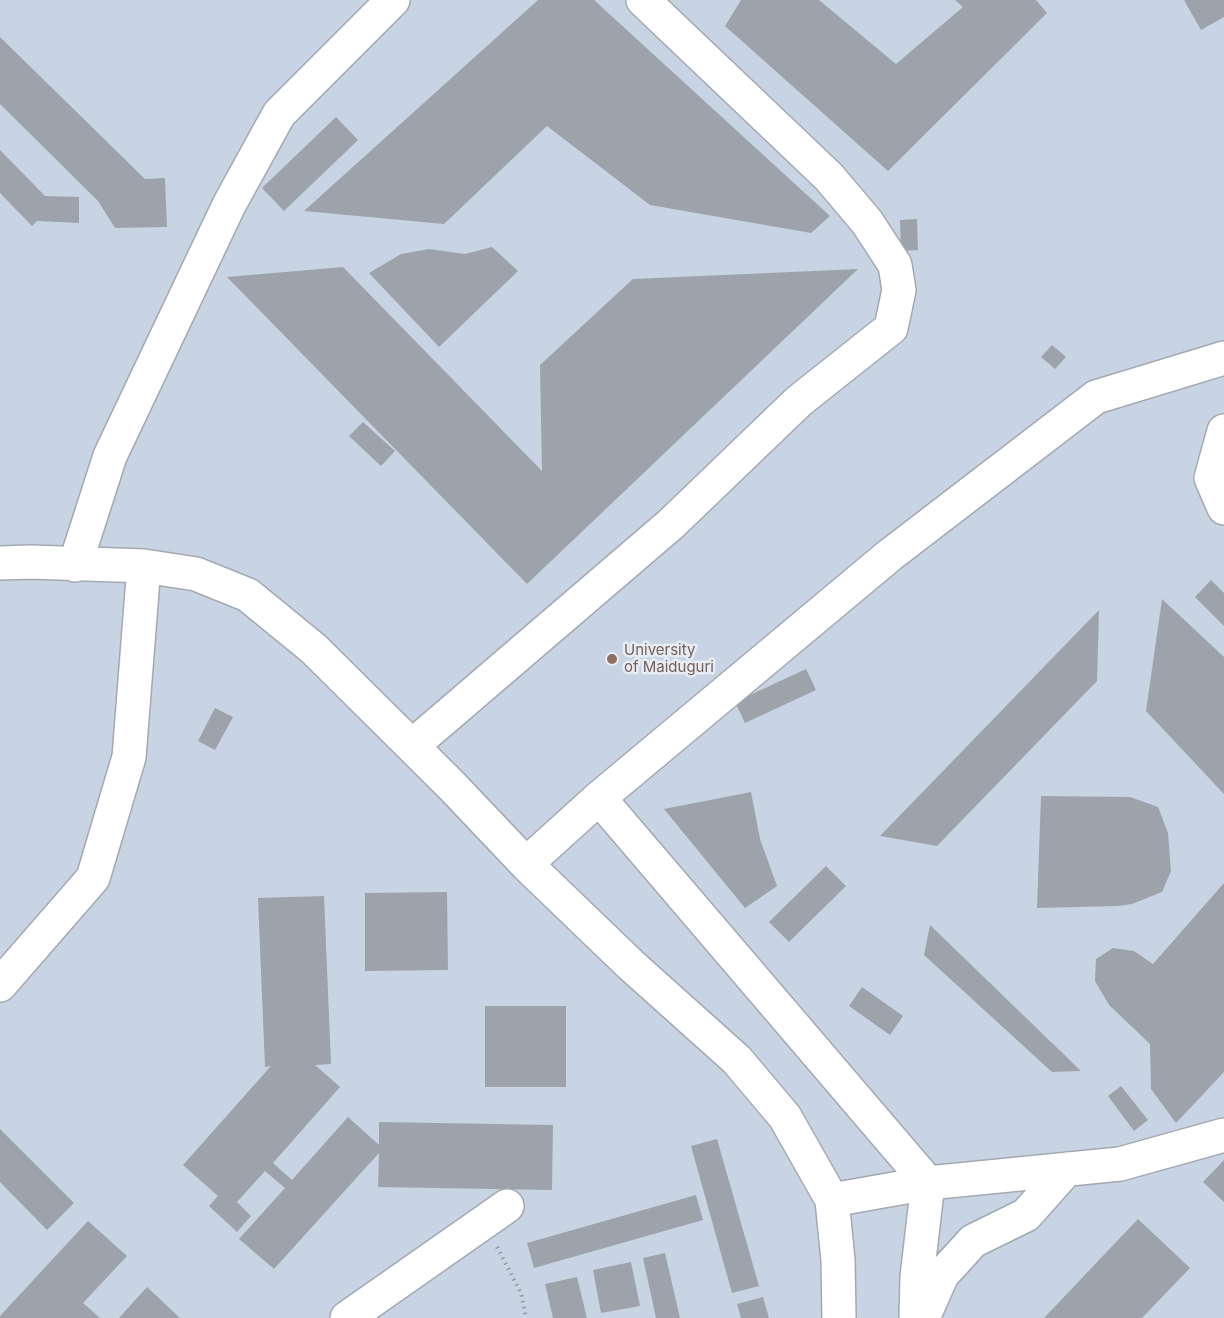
<!DOCTYPE html>
<html>
<head>
<meta charset="utf-8">
<style>
	body { margin:0 }
	canvas { display:block; background:#d9e0e9 }
</style>
</head>
<body>
<canvas width="1224" height="1318"></canvas>
<script>
const ctx = document.querySelector('canvas').getContext('2d');
ctx.lineJoin = 'round';
function paint(path, color) { ctx.fillStyle = color; ctx.fill(path, 'evenodd'); }
const poly = rows => new Path2D(rows.map(r => 'M' + r).join(''));
function strokePath(path, color, width, dash) { ctx.strokeStyle = color; ctx.lineWidth = width; ctx.lineCap = dash ? 'butt' : 'round'; ctx.setLineDash(dash || []); ctx.stroke(path); }
function drawText(font, color, halo, rows, align = 'center') {
  ctx.font = font + ' Inter,sans-serif'; ctx.lineWidth = 5; ctx.setLineDash([]); ctx.textBaseline = 'middle'; ctx.strokeStyle = halo; ctx.fillStyle = color; for (const [text, x, y, turn = 0] of rows) {
    ctx.save(); ctx.translate(x, y); ctx.rotate((+turn || 0) * Math.PI / 180); ctx.textAlign = isNaN(turn) ? turn : align; if (halo) ctx.strokeText(text, 0, 0); ctx.fillText(text, 0, 0); ctx.restore();
  }
}
const built = poly([
	[0,0,1224,0,1224,1318,0,1318]
]);
const building = poly([
	[538,0,594,0,830,216,811,233,650,205,547,126,444,224,304,211],
	[741,0,819,0,896,64,963,7,955,0,1036,0,1047,13,888,171,725,26],
	[1184,0,1224,0,1224,17,1201,30],
	[0,37,145,179,165,178,167,227,115,228,98,201,0,104],
	[336,117,358,140,284,211,262,188],
	[0,150,45,196,79,197,79,223,37,221,32,226,0,193],
	[917,219,918,250,901,251,900,220],
	[492,247,518,271,439,347,369,273,401,254,429,249,465,254],
	[343,267,542,471,540,365,633,279,858,269,527,584,227,277],
	[1052,345,1066,357,1055,369,1041,357],
	[363,422,395,451,381,466,349,436],
	[1211,580,1224,593,1224,626,1195,597],
	[1162,599,1224,657,1224,794,1146,711],
	[1099,610,1097,681,937,846,880,836],
	[806,669,816,690,745,723,735,702],
	[215,708,233,717,215,750,198,741],
	[751,792,760,839,777,886,745,908,664,809],
	[1041,796,1130,797,1158,807,1168,833,1171,871,1162,892,1132,904,1118,906,1037,908],
	[826,866,846,886,789,942,769,922],
	[1224,883,1224,1072,1176,1123,1151,1089,1150,1044,1109,1005,1095,981,1096,959,1113,948,1134,951,1153,964],
	[447,892,448,970,365,971,365,893],
	[324,896,331,1064,315,1065,340,1087,273,1163,292,1180,348,1117,379,1145,379,1122,553,1125,552,1190,378,1187,379,1153,274,1269,239,1239,285,1188,265,1171,237,1202,251,1216,237,1232,209,1206,218,1196,183,1165,271,1066,265,1067,258,898],
	[930,925,1081,1071,1052,1072,924,955],
	[862,987,903,1016,890,1035,849,1006],
	[485,1006,566,1006,566,1087,485,1087],
	[1121,1086,1148,1120,1134,1131,1108,1096],
	[0,1129,74,1203,47,1230,0,1182],
	[717,1139,759,1286,732,1293,691,1146],
	[1224,1160,1224,1202,1203,1182],
	[696,1195,703,1220,534,1268,527,1243],
	[1138,1219,1190,1268,1142,1318,1044,1318],
	[88,1221,127,1256,83,1303,100,1318,0,1318,0,1316],
	[665,1253,680,1318,656,1318,643,1258],
	[631,1262,640,1306,601,1313,593,1270],
	[577,1277,587,1318,553,1318,545,1284],
	[147,1287,180,1318,119,1318],
	[763,1297,769,1318,741,1318,737,1304]
]);
const path = poly([
	[497,1247,521,1293,526,1318]
]);
const minor = poly([
	[1224,431,1211,478,1224,508],
	[0,563,31,562,144,566,196,574,248,595,314,649,452,786,526,864,631,965,737,1060,785,1117,832,1200,838,1260,839,1318],
	[75,565,110,456,229,205,279,114,393,0],
	[412,746,671,524,799,401,891,328,899,290,895,265,867,222,829,177,643,0],
	[599,798,928,1183,917,1277,916,1318],
	[526,864,599,798,890,555,1096,397,1224,358],
	[0,985,93,878,129,757,144,566],
	[832,1200,928,1183,1120,1164,1224,1135],
	[347,1318,507,1206],
	[923,1318,942,1275,973,1241,1026,1215,1067,1169]
]);
const markers = [
	[612,659,6,"#8d6e63"]
];
const educationNames = [
	["University",624,650],
	["of Maiduguri",624,667]
];
paint(built, '#c8d4e3');
paint(building, '#9da3ab');
strokePath(minor, '#a3a9b1', 36);
strokePath(path, '#959ba1', 4, [1.5, 4.5]);
strokePath(minor, '#fff', 33);
for (const [x, y, r, color] of markers) { const dot = new Path2D(); dot.arc(x, y, r, 0, 2 * Math.PI); ctx.fillStyle = color; ctx.fill(dot); strokePath(dot, '#e6edf6', 2); }
drawText('15px', '#785e54', '#e6edf6', educationNames, 'left');
</script>
</body>
</html>
